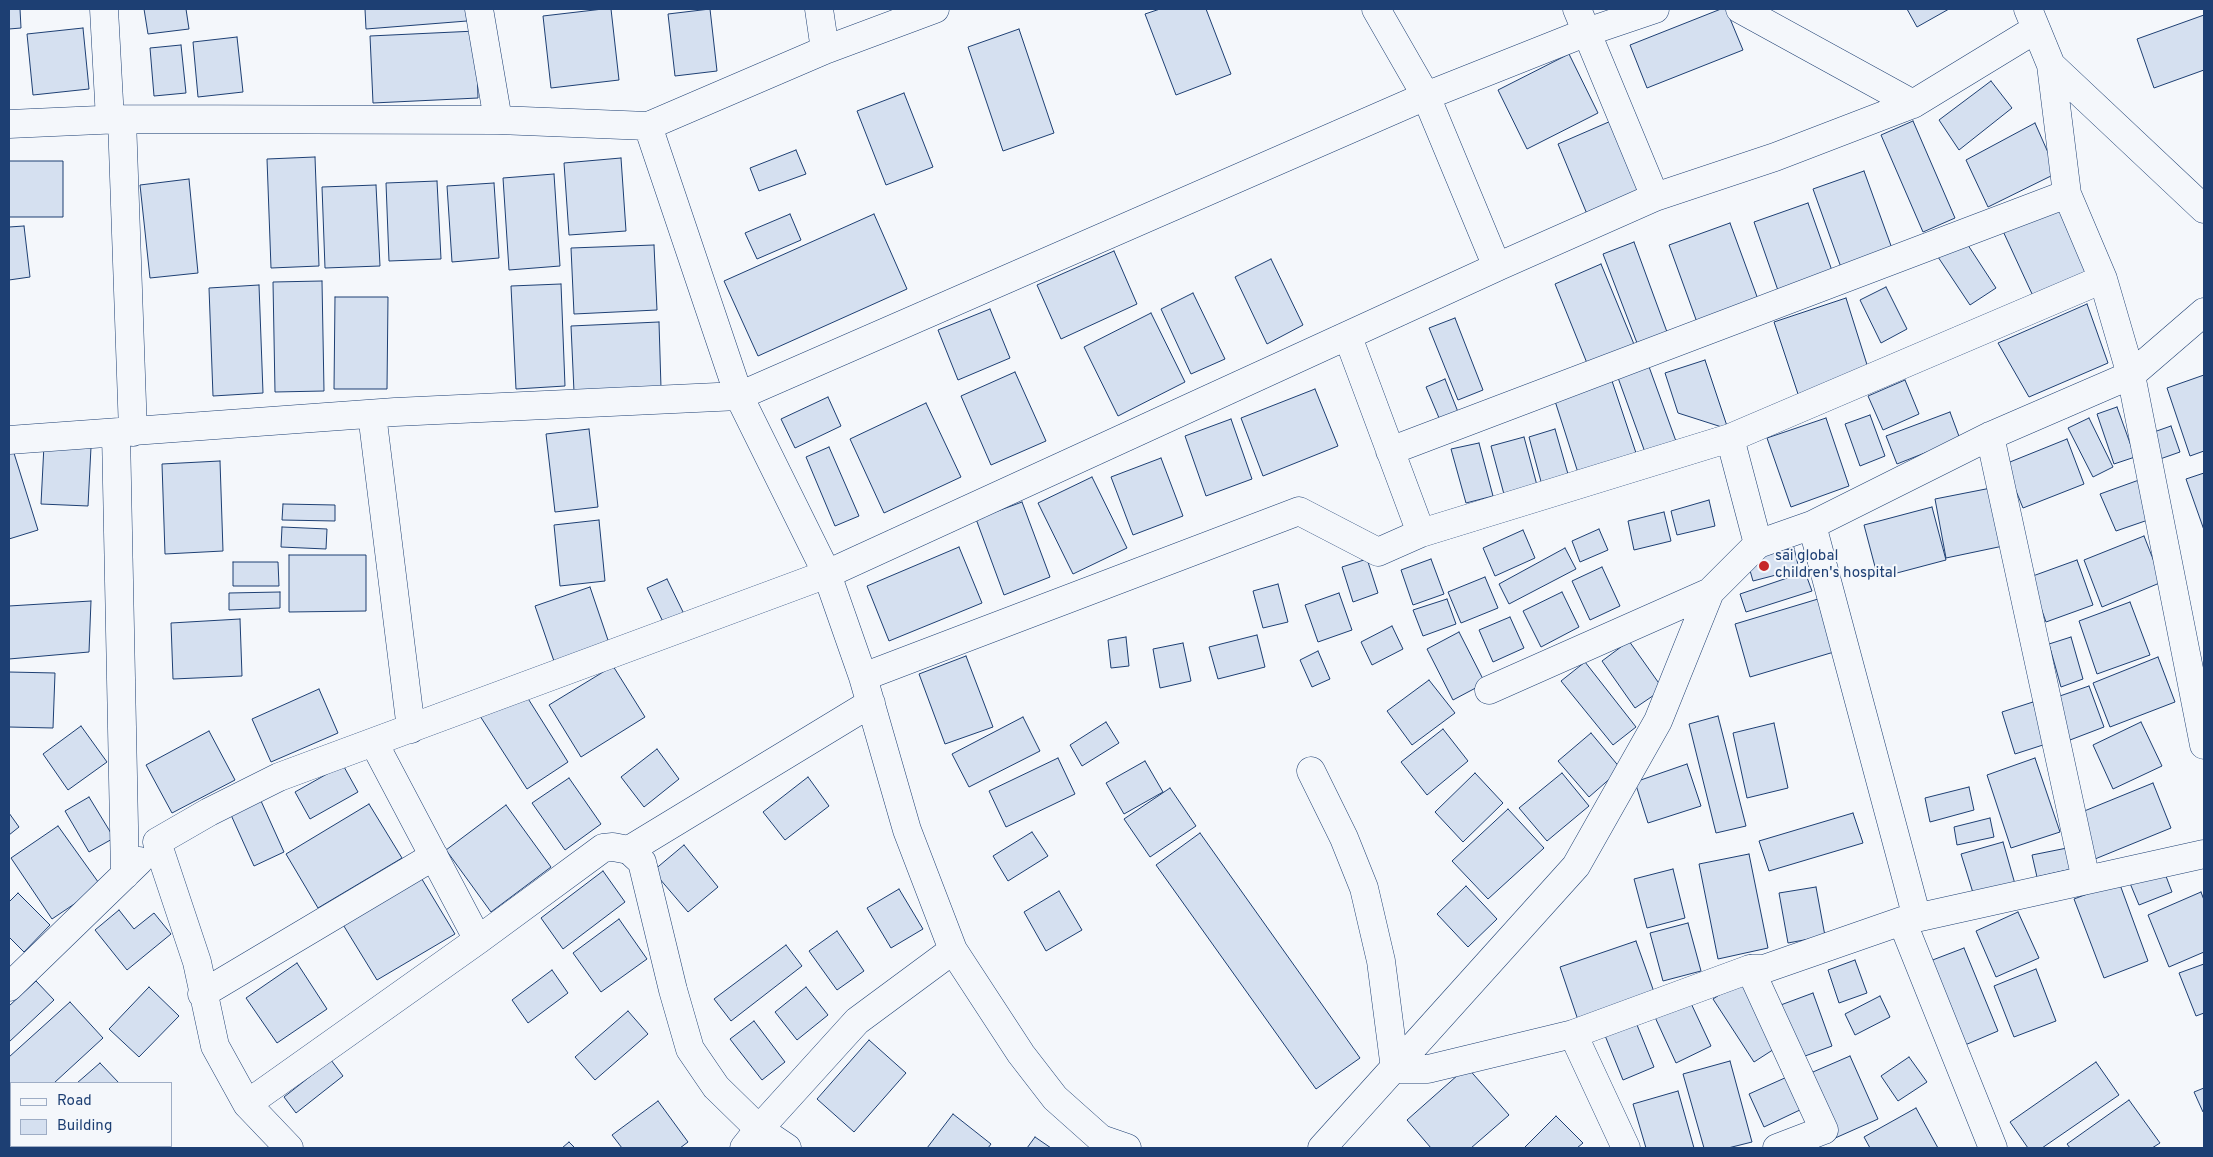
<!DOCTYPE html>
<html>
<head>
<meta charset="utf-8">
<style>
	body { margin:0 }
	#map { position:relative; width:2213px; height:1157px; overflow:hidden; background:#f4f7fb; font-family:Overpass,sans-serif }
	canvas { display:block }
	.frame { position:absolute; inset:0; border:10px solid #1d3f73; pointer-events:none }
	.legend { position:absolute; left:10px; top:1082px; width:162px; height:65px; box-sizing:border-box; background:#f4f7fb; border:1px solid #9eadc5; margin:0; padding:6px 9px; list-style:none; font-size:15px; color:#1d3f73 }
	.legend li { display:flex; align-items:center; gap:10px; height:25px }
	.legend b { width:25px; border:1px solid #9eadc5 }
</style>
</head>
<body>
<div id="map">
<canvas width="2213" height="1157"></canvas>
<div class="frame"></div>
<ul class="legend">
<li><b style="height:6px;background:#f4f7fb"></b>Road</li>
<li><b style="height:14px;background:#d5e0f0"></b>Building</li>
</ul>
</div>
<script>
const ctx = document.querySelector('canvas').getContext('2d');
ctx.lineJoin = 'round';
function paint(path, color) { ctx.fillStyle = color; ctx.fill(path, 'evenodd'); }
const poly = rows => new Path2D(rows.map(r => 'M' + r).join(''));
function strokePath(path, color, width, dash) { ctx.strokeStyle = color; ctx.lineWidth = width; ctx.lineCap = dash ? 'butt' : 'round'; ctx.setLineDash(dash || []); ctx.stroke(path); }
function drawText(font, color, halo, rows, align = 'center') {
  ctx.font = font + ' Overpass,sans-serif'; ctx.lineWidth = 4; ctx.setLineDash([]); ctx.textBaseline = 'middle'; ctx.strokeStyle = halo; ctx.fillStyle = color; for (const [text, x, y, turn = 0] of rows) {
    ctx.save(); ctx.translate(x, y); ctx.rotate((+turn || 0) * Math.PI / 180); ctx.textAlign = isNaN(turn) ? turn : align; if (halo) ctx.strokeText(text, 0, 0); ctx.fillText(text, 0, 0); ctx.restore();
  }
}
const building = poly([
	[9,9,20,9,21,28,9,29,9,9],
	[144,9,186,9,189,29,148,34,144,9],
	[365,9,466,9,467,21,366,29,365,9],
	[603,9,611,9,619,80,551,88,543,16,603,9],
	[710,9,717,71,675,76,668,14,710,9],
	[1160,9,1206,9,1231,74,1176,95,1145,14,1160,9],
	[1721,9,1726,9,1743,50,1647,88,1630,45,1721,9],
	[1907,9,1949,9,1917,27,1907,9],
	[2204,15,2204,70,2154,88,2137,39,2204,15],
	[83,28,89,89,33,95,27,34,83,28],
	[1019,29,1054,133,1003,151,968,47,1019,29],
	[476,31,478,98,373,103,370,36,476,31],
	[237,37,243,92,198,97,193,42,237,37],
	[181,45,186,93,154,96,150,48,181,45],
	[1569,54,1598,113,1527,149,1498,90,1569,54],
	[1991,81,2012,108,1959,150,1939,120,1991,81],
	[904,93,933,167,886,185,857,111,904,93],
	[1611,121,1640,192,1587,214,1558,144,1611,121],
	[1913,121,1955,218,1923,232,1881,135,1913,121],
	[2035,123,2057,173,1988,207,1966,160,2035,123],
	[796,150,806,174,759,191,750,168,796,150],
	[315,157,319,266,271,268,267,159,315,157],
	[621,158,626,231,569,235,564,163,621,158],
	[9,161,63,161,63,217,9,217,9,161],
	[1864,171,1894,254,1843,273,1813,189,1864,171],
	[554,174,560,266,509,270,503,178,554,174],
	[189,179,198,273,150,278,140,185,189,179],
	[437,181,441,259,389,261,386,183,437,181],
	[494,183,499,258,452,262,447,186,494,183],
	[376,185,380,266,325,268,322,187,376,185],
	[1808,203,1835,279,1781,299,1754,222,1808,203],
	[2063,209,2087,272,2033,296,2002,229,2063,209],
	[790,214,801,240,757,259,745,233,790,214],
	[874,214,907,289,758,356,724,281,874,214],
	[1730,223,1759,302,1698,325,1669,245,1730,223],
	[24,226,30,277,9,280,9,227,24,226],
	[1962,236,1996,288,1970,305,1936,254,1962,236],
	[1634,242,1667,332,1637,343,1603,254,1634,242],
	[654,245,657,310,574,314,571,248,654,245],
	[1114,251,1137,304,1061,339,1037,285,1114,251],
	[1271,259,1303,325,1267,344,1235,277,1271,259],
	[1601,264,1638,354,1591,373,1555,284,1601,264],
	[322,281,324,391,275,392,273,282,322,281],
	[561,284,565,386,516,389,511,286,561,284],
	[259,285,263,393,213,396,209,288,259,285],
	[1886,287,1907,329,1881,343,1860,300,1886,287],
	[1193,293,1225,359,1191,374,1161,309,1193,293],
	[335,297,388,297,387,389,334,389,335,297],
	[1846,298,1869,371,1798,394,1774,322,1846,298],
	[2087,304,2108,363,2029,397,1998,343,2087,304],
	[990,309,1010,358,958,380,938,330,990,309],
	[1151,313,1185,382,1118,416,1084,347,1151,313],
	[1455,318,1483,390,1458,400,1429,328,1455,318],
	[659,322,661,388,574,392,571,326,659,322],
	[1705,360,1728,429,1678,413,1665,373,1705,360],
	[1648,364,1677,444,1646,455,1617,375,1648,364],
	[1015,372,1046,441,991,465,961,396,1015,372],
	[2204,375,2204,451,2190,456,2167,388,2204,375],
	[1445,379,1460,417,1442,425,1426,387,1445,379],
	[1905,380,1919,414,1883,430,1868,396,1905,380],
	[1612,381,1638,459,1580,479,1555,401,1612,381],
	[1315,389,1338,446,1263,476,1241,418,1315,389],
	[828,397,841,426,795,448,781,419,828,397],
	[926,403,961,477,884,513,850,439,926,403],
	[2117,407,2135,457,2114,464,2097,414,2117,407],
	[1950,412,1960,439,1897,464,1886,436,1950,412],
	[1870,415,1885,456,1860,466,1845,424,1870,415],
	[1826,418,1849,486,1791,507,1767,438,1826,418],
	[2089,418,2113,467,2093,477,2068,428,2089,418],
	[1231,419,1252,479,1206,496,1185,436,1231,419],
	[2171,426,2180,452,2160,459,2151,433,2171,426],
	[589,429,598,507,555,512,546,434,589,429],
	[1555,429,1570,481,1543,489,1529,437,1555,429],
	[1524,437,1538,489,1505,498,1491,446,1524,437],
	[2067,439,2084,484,2023,508,2005,464,2067,439],
	[1479,443,1493,496,1466,503,1451,449,1479,443],
	[44,445,91,447,88,506,41,504,44,445],
	[829,447,859,516,835,526,806,457,829,447],
	[13,450,38,530,9,539,9,451,13,450],
	[1161,458,1183,516,1133,535,1111,477,1161,458],
	[220,461,223,551,165,554,162,464,220,461],
	[2204,473,2204,530,2186,479,2204,473],
	[1092,477,1127,548,1073,574,1038,503,1092,477],
	[2139,480,2148,520,2116,531,2100,494,2139,480],
	[1996,487,2008,545,1946,558,1935,499,1996,487],
	[1709,500,1715,526,1677,535,1671,511,1709,500],
	[1022,502,1050,577,1004,595,976,519,1022,502],
	[283,504,335,505,335,521,282,520,283,504],
	[1932,507,1946,560,1878,578,1864,525,1932,507],
	[1664,512,1671,541,1634,550,1628,521,1664,512],
	[599,520,605,581,560,586,554,525,599,520],
	[282,527,327,529,326,549,281,547,282,527],
	[1599,529,1608,550,1580,562,1572,541,1599,529],
	[1523,530,1535,558,1495,576,1483,548,1523,530],
	[2144,536,2162,582,2102,607,2084,560,2144,536],
	[959,547,982,603,889,641,867,586,959,547],
	[1565,548,1576,569,1509,604,1499,584,1565,548],
	[1794,548,1799,569,1753,581,1747,560,1794,548],
	[289,555,366,555,366,611,289,612,289,555],
	[1367,559,1378,593,1353,602,1342,567,1367,559],
	[1431,559,1444,594,1413,605,1401,570,1431,559],
	[2077,560,2093,605,2046,622,2030,577,2077,560],
	[233,562,278,562,279,586,233,586,233,562],
	[1602,567,1620,606,1590,620,1572,581,1602,567],
	[1805,572,1812,591,1746,612,1740,594,1805,572],
	[1485,577,1498,608,1461,623,1448,592,1485,577],
	[667,579,684,614,664,624,647,588,667,579],
	[1278,584,1288,622,1263,628,1253,591,1278,584],
	[590,587,610,646,555,664,535,606,590,587],
	[280,592,280,608,229,610,229,593,280,592],
	[1562,592,1579,627,1541,647,1523,611,1562,592],
	[1339,593,1352,630,1318,642,1305,605,1339,593],
	[1828,596,1844,649,1750,677,1735,624,1828,596],
	[1447,599,1456,624,1423,636,1413,610,1447,599],
	[91,601,89,652,9,659,9,606,91,601],
	[2130,602,2150,655,2097,674,2079,621,2130,602],
	[1510,617,1524,648,1493,662,1479,630,1510,617],
	[240,619,242,676,173,679,171,623,240,619],
	[1392,626,1403,649,1372,665,1361,642,1392,626],
	[1459,632,1485,683,1453,700,1427,649,1459,632],
	[1257,635,1265,667,1218,679,1209,647,1257,635],
	[1126,637,1129,666,1111,668,1108,640,1126,637],
	[2071,637,2083,679,2061,687,2049,644,2071,637],
	[1629,641,1663,689,1635,708,1602,661,1629,641],
	[1183,643,1191,681,1160,688,1153,649,1183,643],
	[1318,651,1330,679,1312,687,1300,660,1318,651],
	[966,656,993,727,945,744,919,674,966,656],
	[2158,657,2175,702,2110,727,2093,683,2158,657],
	[1585,662,1636,727,1613,745,1561,681,1585,662],
	[613,666,645,717,581,757,549,705,613,666],
	[9,672,55,673,53,728,9,727,9,672],
	[1429,680,1455,713,1412,745,1387,711,1429,680],
	[2089,686,2104,727,2070,740,2054,698,2089,686],
	[319,689,338,733,271,762,252,719,319,689],
	[522,689,568,762,527,789,480,716,522,689],
	[2033,702,2046,744,2015,754,2002,712,2033,702],
	[1718,716,1746,826,1716,833,1689,724,1718,716],
	[1023,717,1040,751,969,787,952,754,1023,717],
	[1106,722,1119,743,1082,766,1070,745,1106,722],
	[2141,722,2162,766,2113,789,2093,745,2141,722],
	[1774,723,1788,788,1747,798,1733,733,1774,723],
	[81,726,107,762,68,790,43,754,81,726],
	[1443,729,1468,761,1427,795,1401,762,1443,729],
	[209,731,235,780,172,813,146,765,209,731],
	[1591,733,1621,769,1589,797,1558,761,1591,733],
	[657,749,679,779,644,807,621,777,657,749],
	[1058,758,1075,794,1006,827,989,791,1058,758],
	[2035,758,2060,832,2011,848,1987,775,2035,758],
	[1145,761,1163,792,1124,814,1106,783,1145,761],
	[1687,764,1701,806,1648,823,1635,782,1687,764],
	[343,765,358,792,310,819,295,792,343,765],
	[1475,773,1503,803,1463,842,1435,812,1475,773],
	[1562,773,1589,806,1547,841,1519,808,1562,773],
	[808,777,829,806,785,840,763,812,808,777],
	[569,778,601,824,565,850,532,803,569,778],
	[2153,783,2171,828,2095,859,2077,814,2153,783],
	[1969,787,1974,810,1930,822,1925,798,1969,787],
	[1170,788,1196,826,1150,857,1124,819,1170,788],
	[89,797,114,838,89,852,65,811,89,797],
	[261,801,284,852,254,866,231,815,261,801],
	[369,804,402,858,318,908,286,854,369,804],
	[506,805,551,867,491,912,446,850,506,805],
	[1508,809,1544,848,1488,899,1452,861,1508,809],
	[9,813,19,827,9,835,9,813],
	[1853,813,1863,843,1769,871,1759,841,1853,813],
	[1990,818,1994,837,1957,845,1954,827,1990,818],
	[58,826,101,886,52,919,11,858,58,826],
	[1032,832,1048,856,1008,881,993,856,1032,832],
	[1200,833,1360,1058,1316,1089,1156,865,1200,833],
	[2003,842,2015,884,1974,896,1961,854,2003,842],
	[684,845,718,887,688,912,653,871,684,845],
	[2067,848,2072,869,2037,877,2032,855,2067,848],
	[1749,854,1768,948,1718,959,1699,864,1749,854],
	[2161,863,2172,892,2139,905,2127,876,2161,863],
	[1673,869,1685,918,1647,928,1634,879,1673,869],
	[603,871,625,902,563,949,541,918,603,871],
	[420,876,455,934,377,980,342,923,420,876],
	[2119,882,2148,961,2104,978,2074,899,2119,882],
	[1466,886,1497,919,1468,947,1437,914,1466,886],
	[1816,887,1825,936,1788,943,1779,893,1816,887],
	[899,889,923,929,891,948,867,908,899,889],
	[1059,891,1082,930,1046,951,1024,912,1059,891],
	[2201,892,2204,900,2204,952,2169,967,2148,915,2201,892],
	[18,893,50,925,24,952,9,937,9,902,18,893],
	[119,910,134,929,154,913,171,934,127,970,95,930,119,910],
	[2018,912,2039,958,1996,977,1976,931,2018,912],
	[619,919,647,959,601,992,573,953,619,919],
	[1688,923,1701,971,1663,981,1650,933,1688,923],
	[837,931,864,971,837,990,809,951,837,931],
	[1636,941,1654,992,1578,1020,1560,967,1636,941],
	[786,945,802,966,731,1021,714,999,786,945],
	[1964,948,1998,1031,1965,1045,1930,961,1964,948],
	[1855,960,1867,993,1839,1003,1828,970,1855,960],
	[297,963,327,1009,277,1043,246,998,297,963],
	[2204,964,2204,1013,2196,1016,2179,973,2204,964],
	[2036,969,2056,1021,2014,1037,1994,986,2036,969],
	[552,970,568,993,528,1023,512,1000,552,970],
	[36,981,54,1000,9,1042,9,1006,36,981],
	[1741,981,1782,1044,1754,1062,1713,999,1741,981],
	[149,987,179,1016,139,1057,109,1029,149,987],
	[806,987,828,1015,797,1040,775,1012,806,987],
	[1813,993,1832,1046,1797,1059,1778,1006,1813,993],
	[1880,996,1890,1017,1855,1035,1845,1014,1880,996],
	[1689,999,1711,1046,1676,1063,1654,1015,1689,999],
	[70,1002,103,1038,54,1083,11,1083,11,1095,9,1093,9,1057,70,1002],
	[628,1011,648,1034,595,1080,575,1057,628,1011],
	[1635,1020,1654,1067,1623,1080,1604,1033,1635,1020],
	[754,1021,785,1062,762,1080,730,1039,754,1021],
	[869,1040,906,1073,854,1132,817,1099,869,1040],
	[1850,1056,1878,1119,1833,1139,1806,1075,1850,1056],
	[1909,1057,1927,1082,1898,1101,1881,1076,1909,1057],
	[331,1060,343,1076,296,1113,284,1097,331,1060],
	[1730,1061,1752,1142,1728,1148,1704,1148,1683,1074,1730,1061],
	[2096,1062,2119,1095,2042,1148,2028,1148,2010,1122,2096,1062],
	[100,1063,119,1083,77,1083,100,1063],
	[1467,1067,1509,1115,1471,1148,1431,1148,1407,1120,1467,1067],
	[1787,1077,1802,1109,1764,1127,1749,1094,1787,1077],
	[2204,1088,2204,1112,2203,1112,2194,1092,2204,1088],
	[1678,1091,1694,1148,1646,1148,1633,1104,1678,1091],
	[2129,1100,2160,1143,2152,1148,2070,1148,2067,1144,2129,1100],
	[658,1101,688,1142,680,1148,622,1148,612,1135,658,1101],
	[1916,1108,1938,1148,1870,1148,1864,1137,1916,1108],
	[953,1114,991,1144,988,1148,927,1148,953,1114],
	[1556,1116,1583,1143,1577,1148,1524,1148,1556,1116],
	[1035,1137,1051,1148,1027,1148,1035,1137],
	[569,1142,575,1148,562,1148,569,1142],
	[52,1146,101,1146,98,1148,54,1148,52,1146]
]);
const minor = poly([
	[104,9,110,120],
	[479,9,498,120],
	[1577,9,1655,197],
	[1740,9,1913,104,2036,29],
	[2028,9,2051,65,2067,194,2103,279,2131,375,2204,745],
	[825,50,935,9],
	[2051,65,2204,209],
	[122,119,133,432],
	[9,124,122,119,498,120,648,126,825,50,819,9],
	[648,126,739,396,827,574,863,677,907,830,953,950,1021,1054,1055,1098,1101,1139,1127,1148],
	[1497,267,1655,197,1775,157,1913,104],
	[1348,337,1421,533],
	[372,414,411,729],
	[116,433,125,875],
	[1990,436,2086,880],
	[9,440,395,412,739,396,1426,96,1587,32,1655,9],
	[1390,451,2067,194],
	[1812,525,1917,918],
	[1758,544,1730,438,2103,279],
	[863,677,1299,511,1378,552,1421,533,1730,438],
	[1489,690,1710,592,1758,544,1812,525,1990,436,2131,375,2204,312],
	[374,743,478,940],
	[1311,771,1344,838,1364,888,1381,961,1395,1069,1428,1069,1573,1034,1750,969,1764,969,1902,921,2204,854],
	[629,850,871,703],
	[1902,921,1993,1148],
	[1750,969,1824,1130,1777,1148],
	[9,987,139,861],
	[202,994,434,856],
	[1573,1034,1626,1148],
	[247,1104,478,940,603,848,613,847,629,850,642,862,673,990,690,1049,716,1087,759,1129,857,1021,953,950],
	[289,1148,247,1104,215,1046,197,962,157,842,209,812,279,777,827,574,1497,267,1426,96,1376,9],
	[744,1148,759,1129,787,1148],
	[1322,1148,1576,866,1658,721,1710,592]
]);
const markers = [
	[1764,566,6,"#c62828"]
];
const poiNames = [
	["sai global",1775,557],
	["children's hospital",1775,574]
];
paint(building, '#d5e0f0');
strokePath(building, '#1d3f73', 1);
strokePath(minor, '#1d3f73', 29);
strokePath(minor, '#f4f7fb', 28);
for (const [x, y, r, color] of markers) { const dot = new Path2D(); dot.arc(x, y, r, 0, 2 * Math.PI); ctx.fillStyle = color; ctx.fill(dot); strokePath(dot, '#f4f7fb', 2); }
drawText('15px', '#1d3f73', '#f4f7fb', poiNames, 'left');
</script>
</body>
</html>
